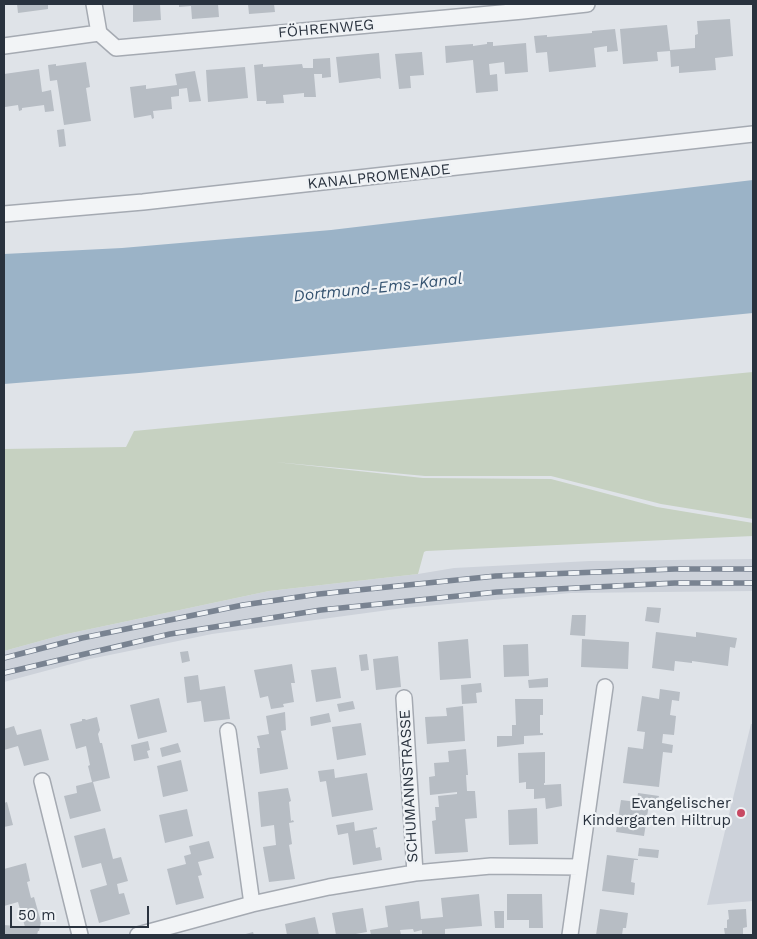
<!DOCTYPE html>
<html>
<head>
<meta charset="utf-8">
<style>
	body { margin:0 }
	#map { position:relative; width:757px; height:939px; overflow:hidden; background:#dfe3e8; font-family:"Work Sans",sans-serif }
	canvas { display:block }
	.frame { position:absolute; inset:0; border:5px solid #29323e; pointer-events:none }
	.scale { position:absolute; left:10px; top:906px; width:139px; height:22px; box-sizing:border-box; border:2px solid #29323e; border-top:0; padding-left:6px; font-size:15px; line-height:18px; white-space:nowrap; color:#29323e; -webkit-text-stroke:4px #eff2f5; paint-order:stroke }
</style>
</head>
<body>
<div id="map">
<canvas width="757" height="939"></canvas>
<div class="frame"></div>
<div class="scale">50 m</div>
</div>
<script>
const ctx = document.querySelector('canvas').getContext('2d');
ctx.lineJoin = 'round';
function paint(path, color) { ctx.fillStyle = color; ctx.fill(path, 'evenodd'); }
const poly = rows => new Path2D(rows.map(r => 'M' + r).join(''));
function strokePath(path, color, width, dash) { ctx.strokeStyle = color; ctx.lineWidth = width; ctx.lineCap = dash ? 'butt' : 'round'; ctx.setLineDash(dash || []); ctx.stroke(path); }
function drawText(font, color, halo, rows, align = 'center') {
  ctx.font = font + ' "Work Sans",sans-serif'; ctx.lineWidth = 4.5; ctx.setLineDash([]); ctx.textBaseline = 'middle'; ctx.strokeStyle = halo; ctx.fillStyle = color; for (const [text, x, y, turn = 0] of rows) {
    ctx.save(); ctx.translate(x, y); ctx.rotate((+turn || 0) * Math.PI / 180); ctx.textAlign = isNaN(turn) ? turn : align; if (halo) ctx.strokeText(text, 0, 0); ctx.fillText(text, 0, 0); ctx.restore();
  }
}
const built = poly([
	[753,559,753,591,571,593,403,608,212,634,90,659,4,682,4,651,62,635,269,591,418,574,454,568,590,561],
	[751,724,753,724,753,906,753,901,707,905]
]);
const green = poly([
	[753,372,753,519,661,504,551,476,425,476,275,462,423,478,551,479,657,507,753,523,753,536,426,551,424,552,418,574,269,591,62,635,4,651,4,449,126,447,134,431]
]);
const water = poly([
	[753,180,753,313,139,373,4,384,4,254,122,248,331,230]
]);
const building = poly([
	[17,4,48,4,48,9,18,13],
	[133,4,160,4,161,20,133,22],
	[179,4,218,4,219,17,192,19,191,6,179,7],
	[248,4,274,4,275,12,249,14],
	[730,19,733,56,715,58,716,70,679,73,679,66,671,67,670,51,657,52,658,61,623,64,620,29,667,25,670,50,695,48,695,35,698,34,697,21],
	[615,29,618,51,607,52,607,46,594,48,596,67,549,72,547,52,536,53,534,36,547,35,547,37,592,33,592,31],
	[487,42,493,42,493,46,526,43,528,72,505,74,504,62,489,64,490,75,497,74,498,91,476,93,473,60,446,63,445,46,473,44,473,46,487,44],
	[422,52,424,75,410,76,411,88,399,89,395,54],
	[379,53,381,79,379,78,339,83,336,57],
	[330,58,331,77,322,78,322,74,314,74,316,97,304,97,304,93,283,95,284,103,266,104,266,101,257,101,254,65,263,64,263,67,302,64,303,68,313,68,313,59],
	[86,62,90,87,86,88,91,121,64,125,57,80,50,81,48,65,56,64,56,66],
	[245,67,248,98,208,102,206,70],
	[39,69,42,92,51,90,54,111,45,112,44,105,22,108,22,110,19,111,18,105,5,107,4,74],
	[195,71,201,101,189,102,187,88,179,89,179,96,171,97,172,109,153,111,154,118,152,119,151,115,134,118,130,87,146,85,146,89,177,85,175,74],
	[64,129,66,146,59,147,57,130],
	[647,607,661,608,659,623,645,621],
	[572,615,586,615,585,636,570,635],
	[656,632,696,637,696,632,737,638,735,648,730,647,728,666,692,661,692,663,675,661,674,671,652,668],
	[468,639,471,678,440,680,438,642],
	[582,639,629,642,628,669,581,667],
	[528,644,529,676,504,677,503,645],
	[188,651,190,661,182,663,180,652],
	[367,654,369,670,361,671,359,655],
	[398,656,401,687,376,690,373,659],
	[292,664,295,683,291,683,294,702,283,704,284,707,271,709,268,696,260,698,254,670],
	[336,667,341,698,316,702,311,670],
	[198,675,200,690,225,686,230,719,204,722,201,701,187,703,184,677],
	[548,678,548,687,529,688,528,680],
	[481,683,482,692,476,693,477,703,462,704,461,685],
	[660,689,680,692,679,701,672,700,670,715,676,716,674,735,663,734,662,743,673,745,672,753,663,752,659,787,623,783,628,747,643,749,645,732,637,731,642,696,659,699],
	[159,698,167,732,138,739,130,705],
	[515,699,543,699,543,715,540,715,540,733,543,733,543,735,524,736,524,744,497,747,497,736,512,736,512,725,516,725],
	[353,701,355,709,339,712,337,704],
	[463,706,465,741,427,744,425,717,447,716,446,708],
	[285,712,286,730,281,731,288,769,260,774,257,748,260,748,257,736,269,734,266,716],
	[329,713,331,722,311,726,310,717],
	[97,717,100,730,98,734,100,743,102,743,110,778,93,782,101,811,70,819,64,796,77,793,76,786,92,782,88,766,90,765,86,746,76,749,70,724,82,721,82,719,85,719,86,720],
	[361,723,366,755,337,760,332,727],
	[14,726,17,735,41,729,49,760,24,766,18,746,4,750,4,729],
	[148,741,150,750,147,751,149,758,134,761,131,745],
	[178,743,181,752,162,757,160,748],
	[466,749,468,775,466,775,467,791,475,791,477,818,465,819,468,852,435,854,432,821,436,820,435,807,439,807,438,796,457,794,457,792,430,795,429,777,435,776,434,763,449,762,448,751],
	[545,752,545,783,544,783,544,785,561,784,562,806,546,809,545,798,534,799,534,789,526,789,526,782,519,783,518,753],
	[181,760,188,791,163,797,157,766],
	[334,769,335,778,367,773,373,810,332,817,326,781,320,782,318,771],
	[288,788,291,801,289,802,291,821,293,820,294,822,289,823,292,844,289,845,295,879,269,882,263,847,276,845,274,825,261,827,258,792],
	[638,793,659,796,657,805,649,804,644,836,616,832,621,800,637,802],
	[7,802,13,825,4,827,4,803],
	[537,808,538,844,509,845,508,810],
	[187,809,193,836,165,843,159,815],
	[354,822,355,831,377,827,377,829,373,830,376,848,380,847,382,860,353,865,348,833,338,835,336,825],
	[105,828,113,859,121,857,128,881,117,884,119,894,124,893,130,914,99,923,90,890,107,885,101,863,82,868,74,836],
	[209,841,214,858,198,862,202,875,198,876,204,898,176,905,167,869,186,864,184,856,191,854,189,846],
	[639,848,659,850,658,858,638,856],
	[607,855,638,859,638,860,634,860,631,882,635,883,634,895,602,891],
	[26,863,30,881,27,882,31,898,34,897,41,922,39,931,38,931,37,935,4,935,4,925,25,927,18,902,4,906,4,869],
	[479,894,482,926,445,929,445,934,439,935,422,935,422,930,414,932,413,929,400,930,401,935,371,935,370,930,388,927,385,906,419,901,421,919,443,917,441,898],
	[507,894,542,894,543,928,529,928,529,920,507,920],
	[363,908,367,932,350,935,336,935,332,913],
	[600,909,628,913,626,928,623,928,622,935,596,935],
	[746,909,747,927,743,928,743,935,725,935,724,928,727,928,727,920,729,919,728,910],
	[494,911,504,911,504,928,495,928],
	[315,917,319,935,287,935,285,924],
	[253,932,254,935,242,935]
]);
const street = poly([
	[94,4,99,33,116,48,523,11,587,4],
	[4,46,99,33],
	[4,214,143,202,753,134],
	[404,698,415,873],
	[228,731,252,904],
	[42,781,80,935],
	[138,935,252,904,329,887,415,873,491,866,579,867],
	[570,935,605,687]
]);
const rail = poly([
	[4,658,82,638,243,605,319,594,496,576,675,569,753,569],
	[4,673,170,634,321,610,497,592,675,583,753,583]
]);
const markers = [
	[741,813,5,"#c84963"]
];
const streetNames = [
	["FÖHRENWEG",326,29,-5],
	["KANALPROMENADE",379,177,-6],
	["SCHUMANNSTRASSE",409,786,-93]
];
const poiNames = [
	["Evangelischer",731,804],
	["Kindergarten Hiltrup",731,821]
];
const waterNames = [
	["Dortmund-Ems-Kanal",378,288,-6]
];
paint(built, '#cdd2da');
paint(green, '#c6d1c1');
paint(water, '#9bb3c7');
paint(building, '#b7bdc4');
strokePath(street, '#a5aab2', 18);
strokePath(street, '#f2f4f6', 15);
strokePath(rail, '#798391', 5.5);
strokePath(rail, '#eff2f5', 4, [11]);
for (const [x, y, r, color] of markers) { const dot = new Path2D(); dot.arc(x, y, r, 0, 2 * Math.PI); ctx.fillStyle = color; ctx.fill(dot); strokePath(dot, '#eff2f5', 2); }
drawText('15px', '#29323e', '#eff2f5', streetNames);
drawText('15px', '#29323e', '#eff2f5', poiNames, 'right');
drawText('italic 16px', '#355370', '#eff2f5', waterNames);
</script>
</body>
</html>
